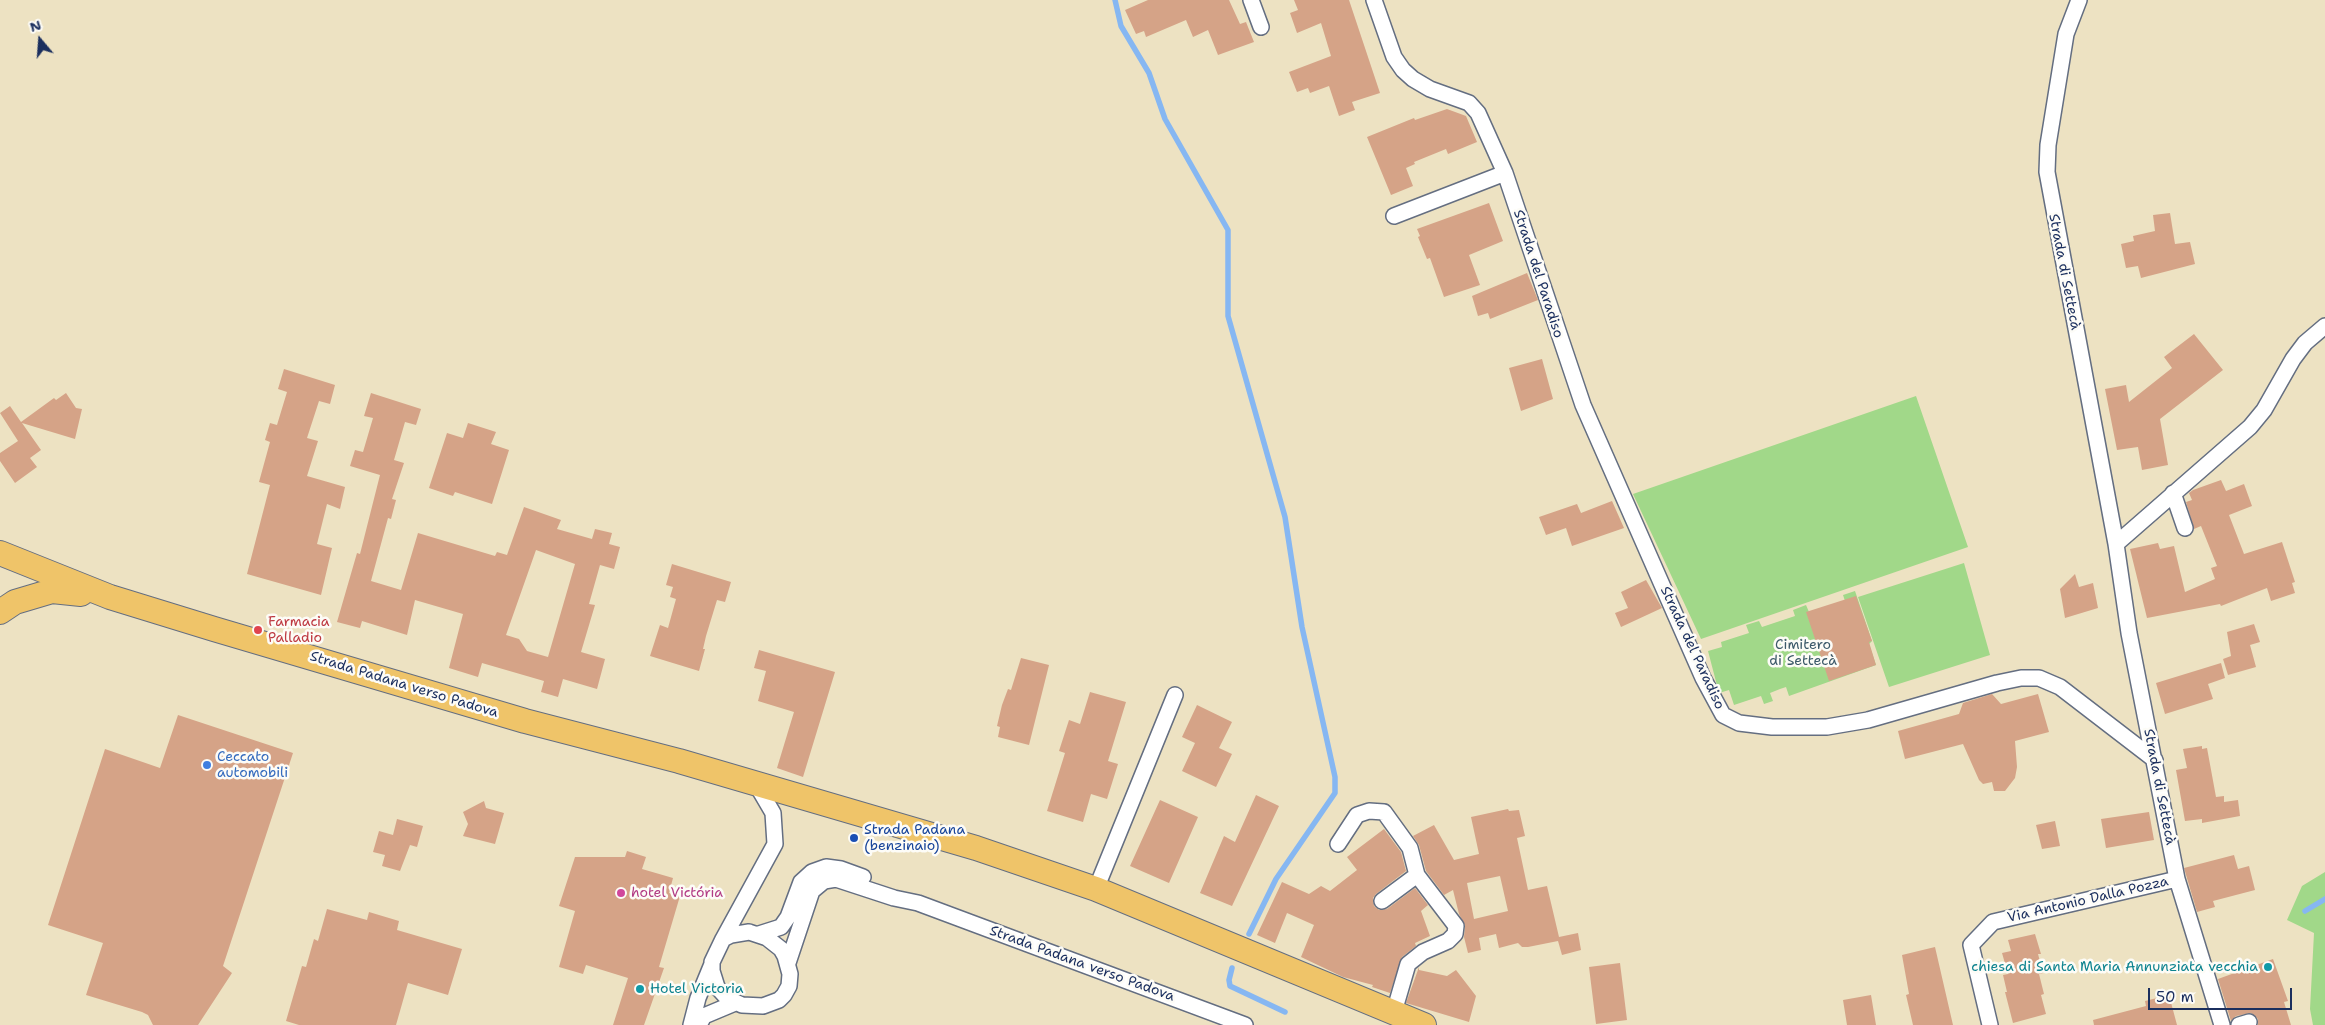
<!DOCTYPE html>
<html>
<head>
<meta charset="utf-8">
<style>
	body { margin:0 }
	#map { position:relative; width:2325px; height:1025px; overflow:hidden; background:#ede2c2; font-family:"Shantell Sans",sans-serif }
	canvas { display:block }
	.north { position:absolute; left:15px; top:15px; width:50px; height:50px; -webkit-text-stroke:4px #fdfcf7; paint-order:stroke; rotate:342deg; font-size:14px; font-weight:700; line-height:20px; text-align:center; color:#1b2f5e }
	.north::after { content:''; display:block; margin:auto; width:18px; height:22px; background:#1b2f5e; clip-path:polygon(50% 0,100% 100%,50% 72%,0 100%) }
	.scale { position:absolute; left:2148px; top:988px; width:144px; height:22px; box-sizing:border-box; border:2px solid #1b2f5e; border-top:0; padding-left:6px; font-size:15px; line-height:18px; white-space:nowrap; color:#1b2f5e; -webkit-text-stroke:4px #fdfcf7; paint-order:stroke }
</style>
</head>
<body>
<div id="map">
<canvas width="2325" height="1025"></canvas>
<div class="north">N</div>
<div class="scale">50 m</div>
</div>
<script>
const ctx = document.querySelector('canvas').getContext('2d');
ctx.lineJoin = 'round';
function paint(path, color) { ctx.fillStyle = color; ctx.fill(path, 'evenodd'); }
const poly = rows => new Path2D(rows.map(r => 'M' + r).join(''));
function strokePath(path, color, width, dash) { ctx.strokeStyle = color; ctx.lineWidth = width; ctx.lineCap = dash ? 'butt' : 'round'; ctx.setLineDash(dash || []); ctx.stroke(path); }
function drawText(font, color, halo, rows, align = 'center') {
  ctx.font = font + ' "Shantell Sans",sans-serif'; ctx.lineWidth = 5; ctx.setLineDash([]); ctx.textBaseline = 'middle'; ctx.strokeStyle = halo; ctx.fillStyle = color; for (const [text, x, y, turn = 0] of rows) {
    ctx.save(); ctx.translate(x, y); ctx.rotate((+turn || 0) * Math.PI / 180); ctx.textAlign = isNaN(turn) ? turn : align; if (halo) ctx.strokeText(text, 0, 0); ctx.fillText(text, 0, 0); ctx.restore();
  }
}
const green = poly([
	[1916,396,1968,547,1701,639,1633,494],
	[1964,563,1990,655,1889,687,1858,597],
	[1855,591,1872,641,1869,644,1876,665,1789,696,1786,687,1780,689,1770,693,1773,701,1764,704,1761,696,1734,705,1729,690,1719,693,1708,651,1722,647,1721,642,1749,633,1746,625,1759,621,1762,627,1795,616,1793,610,1806,605,1809,612,1846,604,1843,595],
	[2325,872,2325,1025,2313,1025,2310,1009,2314,933,2287,920,2302,886]
]);
const stream = poly([
	[1115,0,1121,26,1149,73,1165,119,1228,230,1228,316,1285,517,1302,627,1335,777,1335,793,1276,879,1249,934],
	[2305,911,2325,899],
	[1232,968,1229,980,1230,986,1285,1012]
]);
const building = poly([
	[1148,0,1229,0,1240,24,1246,22,1254,42,1218,55,1208,30,1193,37,1186,20,1146,37,1144,31,1136,34,1125,10],
	[1294,0,1349,0,1380,93,1352,102,1355,110,1339,116,1329,86,1310,93,1308,88,1297,92,1289,72,1331,56,1321,23,1297,33,1290,13,1298,10],
	[1447,109,1466,116,1477,142,1448,154,1446,149,1414,162,1415,164,1406,168,1413,186,1391,195,1367,137,1414,118,1415,120],
	[1489,203,1503,241,1469,255,1480,285,1444,297,1430,258,1427,259,1418,237,1420,236,1417,229],
	[2170,213,2175,244,2190,242,2195,264,2141,278,2138,266,2126,268,2121,244,2134,241,2133,236,2155,231,2153,215],
	[1527,273,1538,300,1490,319,1488,313,1478,316,1472,296],
	[2194,334,2223,370,2160,419,2168,465,2142,470,2138,447,2117,450,2105,389,2126,385,2129,402,2172,368,2164,357],
	[1542,359,1553,399,1521,411,1509,368],
	[284,369,335,385,330,404,319,401,307,438,318,441,307,476,345,487,340,509,327,504,317,544,332,548,321,595,247,574,270,485,259,482,270,442,265,440,270,423,277,425,287,392,278,389],
	[66,393,76,408,82,409,75,439,22,423,41,450,30,458,37,467,15,483,0,461,0,453,18,441,0,413,10,406,21,422,54,398,56,400],
	[371,393,421,409,416,425,405,422,394,460,404,463,392,499,396,500,391,519,388,518,371,581,401,590,418,533,495,556,497,552,507,555,524,507,561,520,557,529,592,539,595,529,612,533,609,544,620,547,614,569,600,565,589,604,595,605,581,652,605,659,597,689,563,679,558,697,541,692,544,681,482,663,478,677,449,668,463,614,415,600,407,635,362,621,360,628,337,622,357,553,360,554,380,475,350,466,355,450,363,452,373,418,364,416],
	[536,550,575,564,548,657,527,651,519,639,506,635],
	[468,423,496,432,491,444,509,450,492,504,455,492,453,496,429,488,447,433,463,438],
	[2221,480,2226,491,2244,484,2252,506,2229,515,2244,554,2282,542,2295,582,2292,583,2295,593,2271,601,2267,588,2221,606,2220,604,2147,618,2130,549,2158,543,2160,549,2174,546,2185,592,2215,579,2211,568,2217,566,2201,526,2194,529,2186,502,2192,500,2189,493,2193,490],
	[1612,501,1624,528,1572,546,1566,528,1546,535,1539,517,1577,504,1581,513],
	[672,564,731,582,725,602,717,600,706,636,703,649,705,649,699,671,650,656,660,625,668,628,676,599,670,597,673,587,666,585],
	[2075,574,2079,587,2093,583,2098,608,2065,618,2060,589],
	[1646,580,1662,608,1621,627,1615,613,1628,608,1621,592],
	[1856,596,1872,641,1869,642,1876,665,1829,681,1806,612],
	[2254,624,2260,642,2250,645,2256,667,2228,675,2223,659,2231,656,2227,632],
	[759,650,835,672,803,777,777,768,794,712,758,701,766,671,754,668],
	[1021,658,1049,665,1029,745,998,737,1000,727,997,726,1002,705,1008,689,1011,690],
	[2221,663,2225,678,2208,684,2213,699,2165,714,2156,683],
	[1090,692,1126,702,1108,761,1118,764,1107,799,1091,794,1083,822,1047,811,1065,753,1059,751,1069,720,1080,724],
	[1992,694,2001,704,2038,694,2049,732,2015,741,2017,767,2015,778,2005,791,1994,791,1992,782,1983,784,1979,780,1963,744,1905,759,1898,731,1959,714,1963,703],
	[1197,705,1232,722,1219,748,1232,754,1216,787,1182,771,1195,743,1182,737],
	[178,715,293,753,223,966,232,973,198,1025,153,1025,148,1015,142,1012,86,995,103,943,48,925,105,749,160,768],
	[2202,746,2202,749,2207,748,2216,797,2224,796,2224,802,2238,800,2240,816,2202,823,2202,819,2185,821,2176,770,2187,768,2183,749],
	[1256,795,1279,806,1232,906,1200,893,1224,836,1235,842],
	[1160,800,1198,817,1169,883,1130,866],
	[484,801,486,808,504,813,495,844,463,836,468,824,463,812],
	[1508,809,1509,811,1519,810,1525,836,1517,838,1528,890,1547,886,1559,937,1578,933,1581,950,1562,955,1558,941,1528,947,1522,947,1518,943,1499,948,1496,934,1479,938,1481,950,1468,953,1464,937,1465,926,1459,914,1453,890,1444,895,1426,871,1419,845,1413,836,1434,825,1454,860,1479,854,1471,817],
	[1500,876,1508,911,1474,919,1467,883],
	[2149,812,2154,840,2106,848,2101,819],
	[397,819,423,826,417,847,410,845,400,871,382,866,385,855,373,852,379,831,393,835],
	[2055,821,2060,846,2042,849,2036,825],
	[1384,829,1401,852,1406,871,1376,894,1373,898,1374,906,1379,910,1387,909,1415,888,1428,905,1421,911,1430,936,1415,943,1416,946,1402,957,1390,993,1372,987,1373,985,1343,977,1301,957,1314,925,1287,913,1275,943,1257,935,1282,882,1309,894,1321,886,1330,891,1357,870,1347,857],
	[627,851,646,857,642,869,673,878,669,893,680,896,659,967,664,968,644,1025,613,1025,628,978,586,965,583,974,559,967,575,911,559,906,575,857,625,857],
	[2234,855,2238,869,2249,866,2255,890,2213,901,2215,907,2197,912,2184,868],
	[327,909,367,920,369,912,399,921,397,930,462,949,448,995,408,983,396,1025,299,1025,286,1021,302,966,306,967,314,939,318,941],
	[2035,934,2041,954,2038,954,2043,973,2039,974,2044,994,2041,995,2046,1014,2013,1023,2005,992,2007,992,2003,975,2008,974,2002,953,2011,951,2008,940],
	[1935,947,1953,1025,1913,1025,1906,995,1909,994,1902,955],
	[2273,959,2288,1001,2284,1002,2291,1025,2258,1025,2258,1019,2251,1013,2236,1016,2231,1021,2218,979],
	[1620,963,1627,1020,1596,1024,1589,967],
	[1419,967,1419,970,1447,976,1456,970,1476,996,1469,1022,1406,1003],
	[1871,995,1876,1025,1847,1025,1843,1000],
	[2169,995,2177,1025,2094,1025,2093,1020,2146,1006,2145,1001]
]);
const minor = poly([
	[1251,0,1261,27],
	[1374,0,1394,57,1403,70,1413,79,1430,89,1469,103,1478,113,1505,173,1583,405,1703,678,1723,715,1739,723,1772,727,1827,727,1868,720,1997,683,2021,678,2039,678,2060,687,2155,760],
	[2079,0,2066,34,2048,145,2047,172,2116,544,2129,633,2177,879,2222,1025],
	[1394,216,1505,173],
	[2173,493,2185,528],
	[2116,544,2250,427,2264,410,2293,359,2305,343,2325,326],
	[1338,844,1357,815,1369,811,1384,812,1410,848,1417,875,1456,926,1455,934,1448,941,1423,952,1408,964,1394,1012],
	[1096,889,1175,695],
	[1382,901,1417,875],
	[749,932,767,938,781,949,785,956,790,974,789,986,784,995,779,1000,763,1006,742,1005,727,998,717,987,712,971,712,962,723,939,731,935,749,932],
	[759,934,781,927,788,917,801,882,812,872,826,867,841,869,863,877],
	[723,939,775,844,773,813,756,784],
	[788,963,812,891,824,881,836,879,894,898,918,903,1245,1025],
	[691,1025,698,998,712,964],
	[699,1025,704,1016,735,1003],
	[1990,1025,1971,945,1993,922,2177,879],
	[2239,1025,2249,1022]
]);
const primary = poly([
	[0,553,110,597,214,629,525,721,679,761,976,848,1096,889,1424,1025],
	[0,612,15,602,52,591,81,594]
]);
const markers = [
	[258,630,5,"#e0444e"],
	[207,765,5,"#3f7fe0"],
	[854,838,5,"#1a4fb4"],
	[621,893,5,"#d1479c"],
	[2268,967,5,"#0f9aa8"],
	[640,989,5,"#0f9aa8"]
];
const streetNames = [
	["Strada di Settecà",2064,272,79],
	["Strada del Paradiso",1538,274,72],
	["Strada del Paradiso",1692,648,65],
	["Strada Padana verso Padova",404,685,17],
	["Strada di Settecà",2159,787,79],
	["Via Antonio Dalla Pozza",2088,900,-13],
	["Strada Padana verso Padova",1082,964,20]
];
const healthNames = [
	["Farmacia",268,622],
	["Palladio",268,638]
];
const parkNames = [
	["Cimitero",1803,645],
	["di Settecà",1803,661]
];
const shopNames = [
	["Ceccato",217,757],
	["automobili",217,773]
];
const transitNames = [
	["Strada Padana",864,830],
	["(benzinaio)",864,846]
];
const hotelNames = [
	["hotel Victória",631,893]
];
const cultureNames = [
	["chiesa di Santa Maria Annunziata vecchia",2258,967],
	["Hotel Victoria",650,989,"left"]
];
paint(green, '#a1d889');
strokePath(stream, '#86b7f2', 5.5);
paint(building, '#d5a387');
strokePath(minor, '#646e81', 18);
strokePath(primary, '#646e81', 26);
strokePath(minor, '#fff', 15);
strokePath(primary, '#efc469', 24);
for (const [x, y, r, color] of markers) { const dot = new Path2D(); dot.arc(x, y, r, 0, 2 * Math.PI); ctx.fillStyle = color; ctx.fill(dot); strokePath(dot, '#fdfcf7', 2); }
drawText('14px', '#1b2f5e', '#fdfcf7', streetNames);
drawText('14px', '#be3a42', '#fdfcf7', healthNames, 'left');
drawText('14px', '#3c5969', '#fdfcf7', parkNames);
drawText('14px', '#366cbe', '#fdfcf7', shopNames, 'left');
drawText('14px', '#164399', '#fdfcf7', transitNames, 'left');
drawText('14px', '#b23c85', '#fdfcf7', hotelNames, 'left');
drawText('14px', '#0d838f', '#fdfcf7', cultureNames, 'right');
</script>
</body>
</html>
